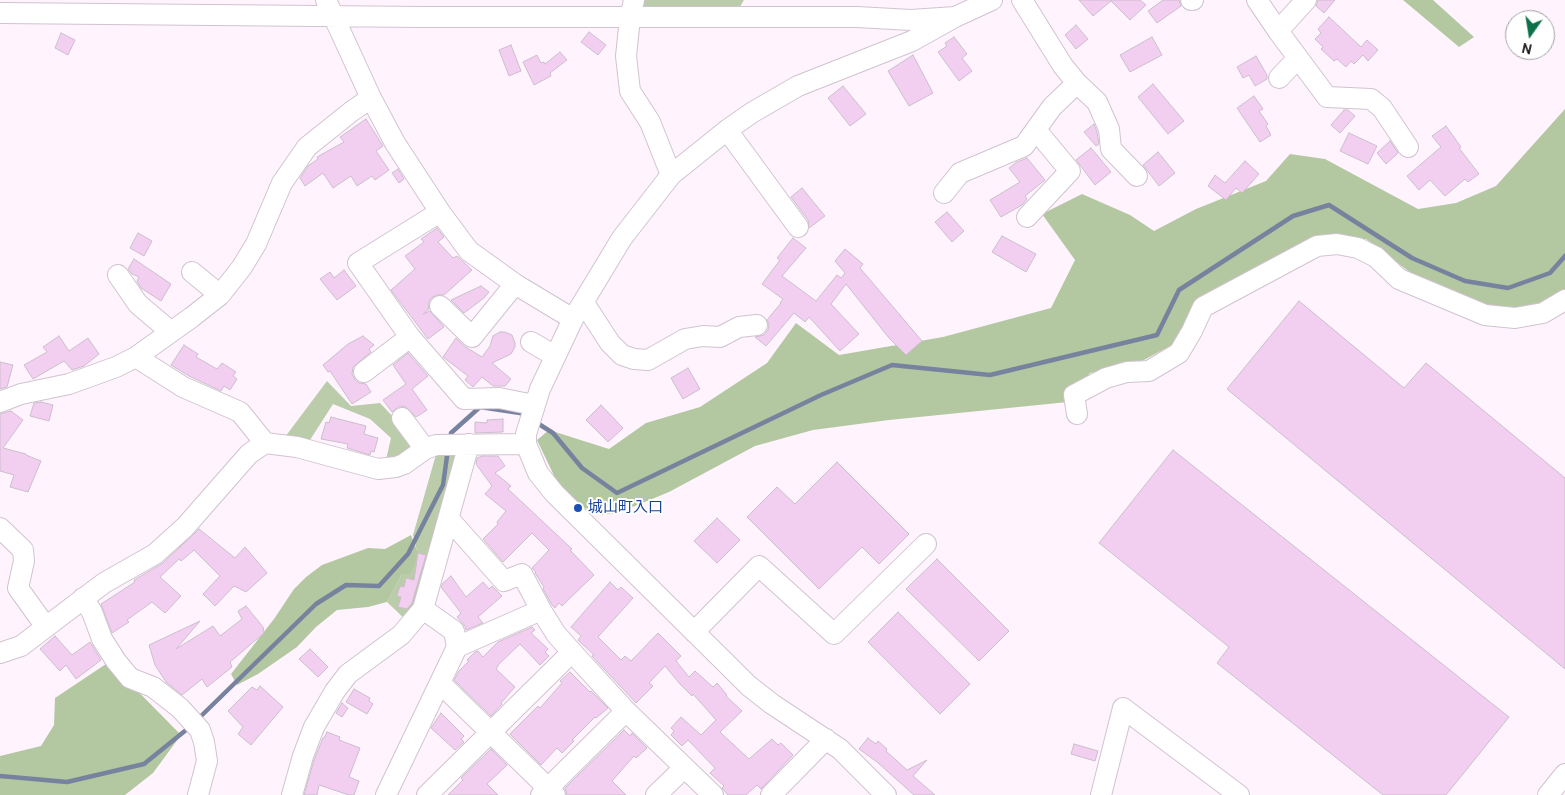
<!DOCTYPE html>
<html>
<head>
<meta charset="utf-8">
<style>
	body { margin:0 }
	#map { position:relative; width:1565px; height:795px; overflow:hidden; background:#fff4fe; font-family:Cabin,sans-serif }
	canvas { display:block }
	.north { position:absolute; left:1505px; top:10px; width:50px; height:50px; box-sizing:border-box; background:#fff; border:1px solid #a3a1a3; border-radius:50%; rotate:193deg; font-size:14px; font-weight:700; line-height:20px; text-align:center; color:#191418 }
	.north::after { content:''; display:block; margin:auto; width:18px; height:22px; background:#0c7148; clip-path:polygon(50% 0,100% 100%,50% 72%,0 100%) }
</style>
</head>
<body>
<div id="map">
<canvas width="1565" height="795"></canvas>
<div class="north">N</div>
</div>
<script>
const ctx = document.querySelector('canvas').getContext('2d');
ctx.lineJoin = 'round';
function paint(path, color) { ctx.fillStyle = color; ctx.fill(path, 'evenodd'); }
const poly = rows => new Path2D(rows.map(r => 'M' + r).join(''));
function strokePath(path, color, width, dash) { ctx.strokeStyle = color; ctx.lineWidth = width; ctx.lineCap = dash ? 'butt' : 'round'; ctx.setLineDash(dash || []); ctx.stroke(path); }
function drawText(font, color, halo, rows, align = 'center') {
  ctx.font = font + ' Cabin,"Noto Sans JP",sans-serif'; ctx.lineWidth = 4; ctx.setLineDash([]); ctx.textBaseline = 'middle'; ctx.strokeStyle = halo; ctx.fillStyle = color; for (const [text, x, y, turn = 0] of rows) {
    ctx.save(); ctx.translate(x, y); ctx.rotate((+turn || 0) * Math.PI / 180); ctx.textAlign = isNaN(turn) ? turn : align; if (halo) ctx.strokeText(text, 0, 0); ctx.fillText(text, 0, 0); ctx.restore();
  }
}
const green = poly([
	[640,0,744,0,737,12,638,8],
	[327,381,351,406,380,403,397,421,414,447,385,464,391,438,370,419,333,404,310,440,285,437],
	[437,451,458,451,410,624,387,602,402,574,411,574,417,551,413,535]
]);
const forest = poly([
	[1403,0,1433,0,1474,37,1459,47],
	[1565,109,1565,291,1543,313,1444,298,1366,239,1313,237,1202,297,1172,345,1142,361,1090,373,1068,402,889,420,813,430,755,446,669,492,618,513,602,515,578,505,558,484,537,440,549,430,609,449,646,423,700,407,767,363,796,323,839,355,943,337,1051,308,1075,260,1042,214,1082,194,1130,215,1154,231,1196,209,1266,181,1290,154,1325,159,1418,209,1456,203,1496,186],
	[411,535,418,553,411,574,402,574,387,602,368,607,337,610,316,627,297,647,258,674,237,685,231,674,274,619,294,589,306,577,322,565,368,548,385,549],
	[109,662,181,735,153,773,125,795,0,795,0,756,41,746,54,725,55,698]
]);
const stream = poly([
	[534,421,553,433,582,468,617,493,821,395,892,365,990,375,1157,335,1179,290,1293,216,1329,205,1412,258,1465,281,1508,288,1550,273,1565,256],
	[450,439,451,433,480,407,520,413,526,416],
	[198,719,316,604,346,585,379,586,408,554,443,485,448,449],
	[0,776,67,782,144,764,191,726]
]);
const building = poly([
	[1079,0,1140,0,1146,5,1130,20,1111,1,1093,16,1079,0],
	[1163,0,1179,0,1181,6,1157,23,1148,11,1163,0],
	[1318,0,1335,0,1324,13,1316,6,1318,0],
	[1329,17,1361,47,1367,40,1378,50,1368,61,1363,55,1354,64,1351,61,1346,67,1337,59,1334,61,1321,49,1323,47,1315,39,1321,33,1318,29,1329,17],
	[1076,25,1088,39,1076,49,1065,35,1076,25],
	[589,32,606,45,598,55,581,42,589,32],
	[61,33,75,40,68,55,55,48,61,33],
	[954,37,967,54,962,58,972,71,959,81,938,52,947,46,945,43,954,37],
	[1152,37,1162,55,1130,72,1120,55,1152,37],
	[511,45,521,71,509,76,499,50,511,45],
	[560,52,567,60,550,73,551,76,534,85,523,62,537,55,541,63,544,62,545,64,560,52],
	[913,55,933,93,909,106,888,71,913,55],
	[1256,56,1267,75,1267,79,1255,86,1249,75,1243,78,1237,67,1256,56],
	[1153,84,1184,121,1168,134,1138,97,1153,84],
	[843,86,866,114,850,126,828,98,843,86],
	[1254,96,1263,109,1259,111,1268,124,1266,126,1271,135,1260,142,1237,108,1254,96],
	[1344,110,1348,110,1355,116,1340,133,1331,125,1344,110],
	[366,119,383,146,376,151,389,170,375,180,372,176,357,186,351,176,333,188,323,173,305,186,300,178,308,166,318,159,317,157,344,142,340,137,366,119],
	[1094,124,1097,132,1099,144,1096,146,1084,132,1094,124],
	[1446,126,1461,147,1459,148,1479,174,1468,182,1465,179,1445,196,1430,180,1419,190,1407,176,1441,147,1432,136,1446,126],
	[1349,133,1377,146,1368,164,1340,151,1349,133],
	[1390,141,1398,153,1386,164,1377,153,1390,141],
	[1091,148,1111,172,1095,185,1076,160,1091,148],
	[1158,152,1175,173,1159,186,1143,165,1158,152],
	[1027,158,1045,180,1025,196,1027,199,1022,205,1001,217,990,200,1020,182,1009,168,1017,162,1027,158],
	[1245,161,1259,174,1242,193,1236,188,1226,200,1208,186,1215,175,1225,183,1245,161],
	[398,169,404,179,399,183,392,173,398,169],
	[802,188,825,216,809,228,808,220,791,197,802,188],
	[947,212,964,231,952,242,935,222,947,212],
	[437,228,444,237,438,242,453,258,457,256,472,270,444,295,437,295,431,298,428,304,429,309,423,314,430,311,444,327,428,339,391,290,415,269,405,256,424,242,421,239,437,228],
	[138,233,152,241,144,256,130,248,138,233],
	[1002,236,1036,254,1026,272,992,252,1002,236],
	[793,238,806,248,782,276,816,301,837,275,841,278,845,273,835,261,845,249,863,264,860,268,922,341,906,355,889,338,846,284,831,304,859,334,840,351,809,317,805,322,794,313,766,346,755,337,764,335,768,330,769,324,767,320,781,303,780,303,783,299,762,284,780,260,777,258,793,238],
	[134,259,171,284,161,301,141,288,137,281,139,277,132,274,128,269,134,259],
	[344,270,356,286,337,300,320,279,330,272,334,278,344,270],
	[481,286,489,292,484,298,464,313,451,300,481,286],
	[1299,301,1404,388,1426,363,1565,478,1565,669,1227,389,1299,301],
	[500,332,505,332,512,335,515,343,515,347,511,354,492,363,511,379,505,386,493,386,482,377,473,387,465,380,468,376,443,357,456,338,464,346,482,357,490,346,493,336,500,332],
	[59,336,69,351,88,338,99,354,84,366,72,370,64,361,33,379,24,365,47,352,43,347,59,336],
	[363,336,374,345,369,349,371,352,353,367,352,374,355,380,359,383,366,384,371,392,352,404,330,371,328,372,323,365,348,344,363,336],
	[184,345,198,354,196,357,217,369,222,363,236,372,233,376,237,379,230,390,224,386,221,391,189,376,171,365,184,345],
	[408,353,428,376,412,389,427,410,416,417,406,407,400,406,392,412,383,400,406,384,393,365,408,353],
	[0,362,13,365,7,387,0,389,0,362],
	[688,368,700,389,683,399,671,378,688,368],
	[41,402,53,405,49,421,30,416,34,403,41,402],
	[601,405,623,428,608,442,586,420,601,405],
	[11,411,23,420,3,448,26,454,26,455,41,461,28,492,10,487,14,475,0,471,0,414,11,411],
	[331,417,366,426,364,434,378,438,374,452,371,451,370,455,347,448,348,444,321,439,326,422,329,423,331,417],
	[503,419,503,432,475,433,475,422,487,423,487,420,503,419],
	[1173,450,1509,717,1446,795,1383,795,1217,663,1229,647,1099,543,1173,450],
	[482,456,498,456,505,466,495,473,511,486,508,489,572,549,570,550,594,575,562,606,559,603,555,608,552,605,543,589,544,587,535,573,536,572,532,568,549,550,532,533,503,562,483,539,498,524,497,522,506,511,485,494,492,486,476,464,477,458,482,456],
	[837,462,909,534,879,564,862,547,819,589,747,517,777,487,795,504,837,462],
	[717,518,740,540,717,563,694,541,717,518],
	[199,529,235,558,245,547,267,573,246,592,234,586,215,606,203,594,220,576,194,550,181,561,179,559,160,577,181,596,165,613,152,602,127,620,129,622,112,633,101,604,135,582,134,580,163,563,199,529],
	[418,553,426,555,412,603,407,609,398,607,401,597,397,596,400,586,404,587,406,578,414,580,418,553],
	[937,559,1009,631,979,661,906,589,937,559],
	[451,576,466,597,483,582,489,589,492,586,502,596,478,617,483,623,466,630,465,626,457,617,461,613,441,587,443,583,451,576],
	[610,582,618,590,621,587,633,598,598,637,621,660,625,656,631,661,658,633,681,656,676,661,689,677,695,671,713,687,717,683,727,695,726,696,742,711,720,732,749,759,772,739,778,745,781,743,793,755,761,789,757,785,746,795,728,795,722,788,724,786,710,773,715,768,688,740,682,746,671,735,674,731,671,728,681,717,701,735,716,720,693,694,692,696,680,684,665,666,649,683,653,686,636,703,592,656,594,655,578,640,581,636,571,627,610,582],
	[246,606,263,627,264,633,230,662,232,667,207,687,202,679,182,695,166,682,155,665,149,645,200,621,176,649,213,626,220,636,242,619,238,611,246,606],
	[898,612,970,684,940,714,868,642,898,612],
	[532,627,535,630,531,633,548,649,545,652,549,656,540,665,520,644,499,664,496,669,515,687,501,703,502,704,491,716,454,680,459,671,469,661,467,660,475,652,478,651,483,657,498,642,532,627],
	[55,636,72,655,90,642,101,660,76,679,66,665,60,671,40,649,55,636],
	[310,649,328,667,318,677,299,659,310,649],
	[570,672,590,692,591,691,608,708,596,718,595,717,572,740,574,741,562,753,557,748,541,765,510,734,538,706,540,708,562,683,560,681,570,672],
	[260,686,283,707,251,745,238,734,243,727,228,711,252,687,257,690,260,686],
	[354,689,370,698,369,701,373,704,367,714,346,702,354,689],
	[342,703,348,708,342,717,336,713,342,703],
	[441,713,464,736,461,739,464,742,455,750,431,728,441,713],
	[624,730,630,736,632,733,647,748,636,758,634,756,612,781,626,795,567,795,565,788,624,730],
	[327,732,340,737,339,740,360,748,349,777,359,781,354,795,349,795,319,785,317,795,304,795,314,760,323,738,324,738,327,732],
	[868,738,876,744,878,741,887,749,886,751,907,770,927,760,913,776,935,795,914,795,877,762,859,749,868,738],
	[1074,744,1098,751,1095,761,1071,754,1074,744],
	[491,749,507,765,487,784,498,795,448,795,463,780,461,778,491,749]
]);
const minor = poly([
	[326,0,371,98,395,143,440,212,469,251,515,284,573,319],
	[634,0,630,18,626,56,630,91,650,122,671,175],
	[1022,0,1063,66,1077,83,1097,102,1109,129,1111,149,1137,176],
	[1191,0,1193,0],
	[1257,0,1278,31],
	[1306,0,1278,31,1327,97,1371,99,1382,108,1408,147],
	[0,13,424,17,857,17,911,20,955,17,992,0],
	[1279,78,1298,58],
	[727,130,798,227],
	[944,193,960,173,1024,146,1052,107,1077,83],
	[440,212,358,263,410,337,464,399,499,398,534,405],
	[1027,217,1070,171,1036,130],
	[192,272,220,295],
	[118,275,138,304,171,332],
	[584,303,610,343,622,355,634,359,648,360,685,339,703,336,720,337,739,327,757,325],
	[440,306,472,337,515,284],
	[531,342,555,356],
	[136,357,183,387,240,412,265,443],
	[364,372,410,337],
	[0,402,21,394,69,384,116,367,136,357,192,317,220,295,242,267,256,244,282,183,307,147,352,111,371,98],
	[1077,414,1074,395,1106,378,1127,372,1149,371,1179,353,1192,331,1203,307,1317,246,1337,244,1358,248,1376,257,1399,279,1485,315,1515,318,1543,313,1565,300],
	[402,418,425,449],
	[449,519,504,581,522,574,541,610,556,634,572,652,626,711,713,795],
	[0,528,23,550,24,561,18,588,46,627],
	[83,598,92,612,102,639,116,661,130,678,153,687,180,708,200,730,204,742,207,761,198,795],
	[694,632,759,566,834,634,926,544],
	[457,647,541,610],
	[0,653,21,646,104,583,155,554,185,527,249,454,265,443,297,447,378,469,396,467,404,464,425,449,436,445,526,444],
	[440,683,555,795],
	[292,795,303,756,314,727,335,691,348,674,401,635,423,609],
	[386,795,457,647,454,631,423,609,469,444],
	[427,795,572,652],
	[541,795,626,711],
	[656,795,684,768],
	[771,795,826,739],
	[886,795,840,749,772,704,749,686,554,493,538,473,526,444,526,434,540,389,573,319,622,238,671,175,727,130,753,112,798,86,912,41,955,17],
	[1101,795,1123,708,1239,795],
	[1548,795,1565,774]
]);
const markers = [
	[578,508,5,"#1a4fb4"]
];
const transitNames = [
	["城山町入口",588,508]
];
paint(green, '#bacca9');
paint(forest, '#b3c7a1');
strokePath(stream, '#77839e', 4.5);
paint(building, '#f2cff0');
strokePath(building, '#cbbecb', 1);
strokePath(minor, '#d0c3d0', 22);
strokePath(minor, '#fff', 20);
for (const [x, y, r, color] of markers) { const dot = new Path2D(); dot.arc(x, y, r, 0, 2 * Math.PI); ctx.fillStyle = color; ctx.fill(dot); strokePath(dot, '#fff', 2); }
drawText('15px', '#164399', '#fff', transitNames, 'left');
</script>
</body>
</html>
